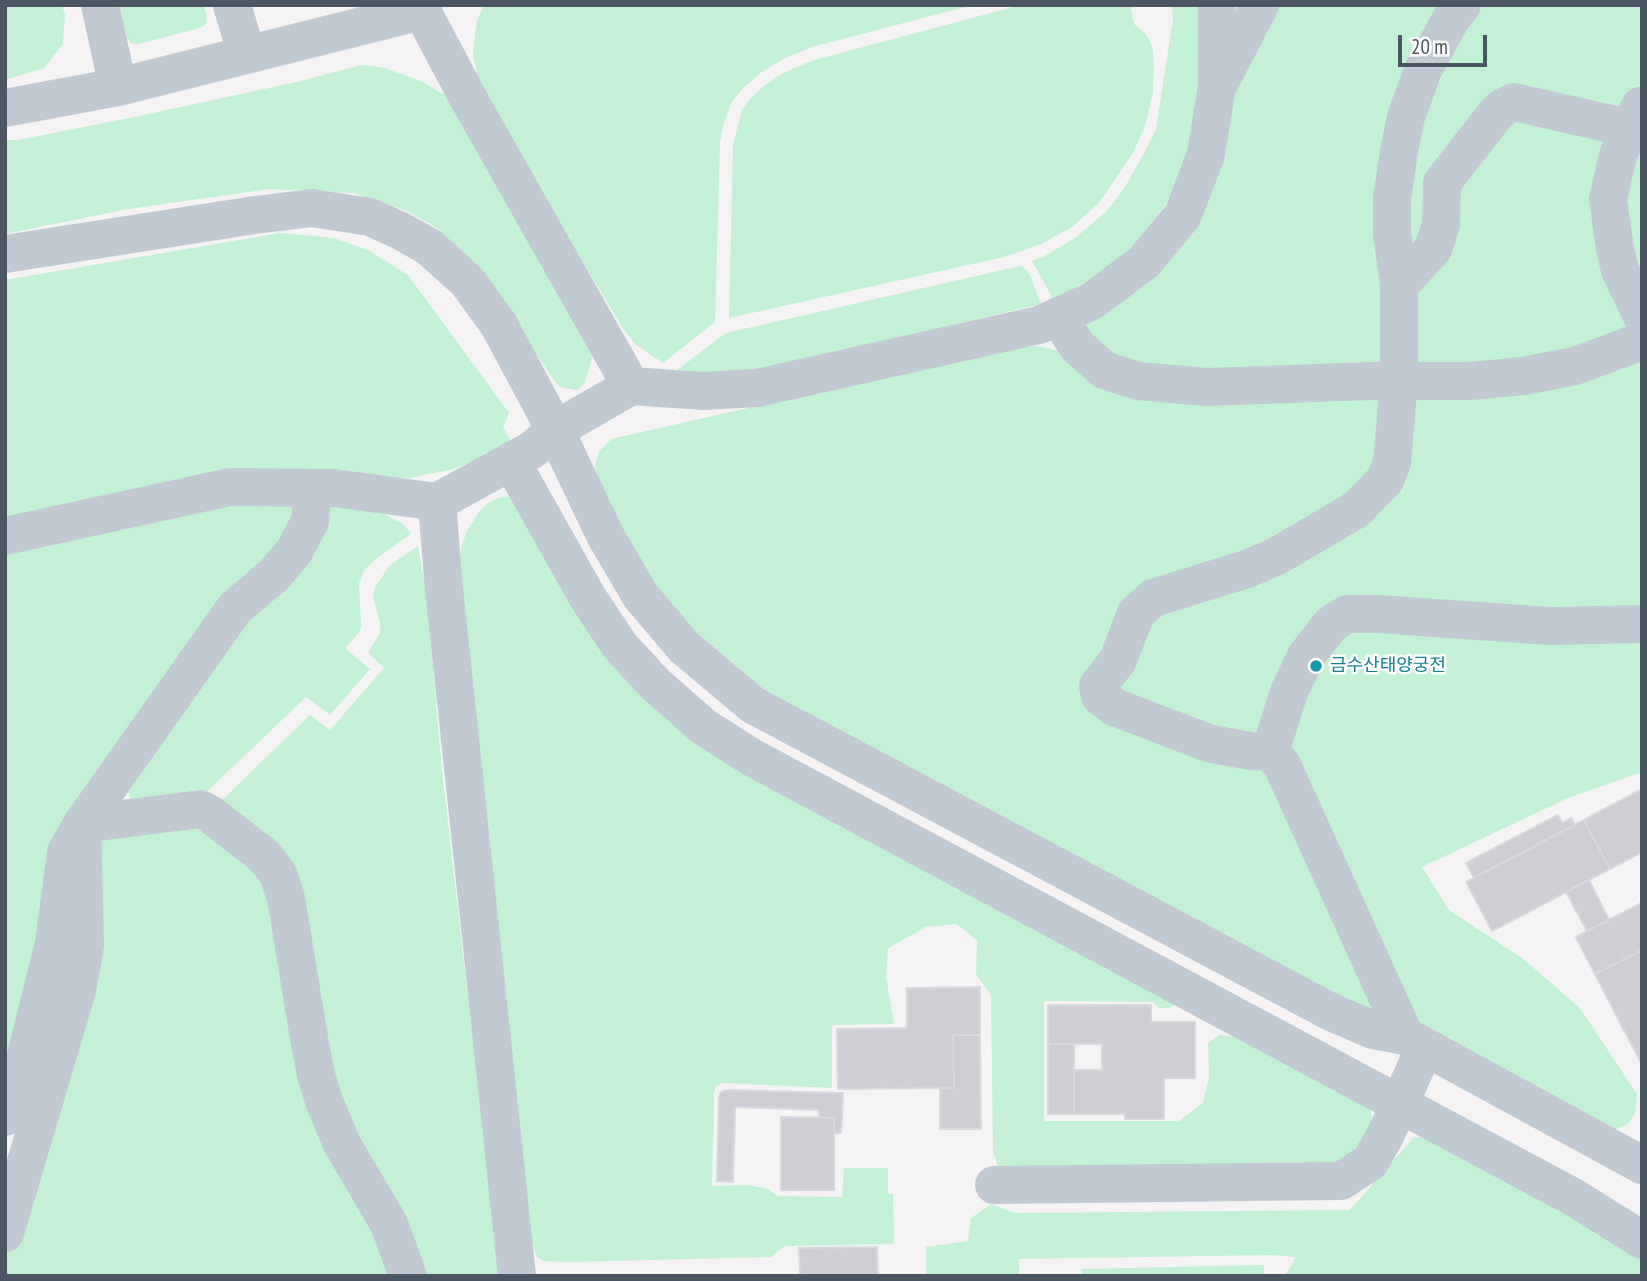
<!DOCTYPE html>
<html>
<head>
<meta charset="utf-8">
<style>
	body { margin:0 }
	#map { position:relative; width:1647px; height:1281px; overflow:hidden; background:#f5f3f3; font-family:"PT Sans Narrow",sans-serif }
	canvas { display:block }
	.frame { position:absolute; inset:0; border:7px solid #4a5661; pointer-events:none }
	.scale { position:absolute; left:1398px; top:35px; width:89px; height:32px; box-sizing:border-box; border:4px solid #4a5661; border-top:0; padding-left:9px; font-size:21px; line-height:24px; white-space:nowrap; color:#4a5661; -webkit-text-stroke:5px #fff; paint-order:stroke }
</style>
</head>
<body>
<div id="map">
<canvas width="1647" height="1281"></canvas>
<div class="frame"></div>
<div class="scale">20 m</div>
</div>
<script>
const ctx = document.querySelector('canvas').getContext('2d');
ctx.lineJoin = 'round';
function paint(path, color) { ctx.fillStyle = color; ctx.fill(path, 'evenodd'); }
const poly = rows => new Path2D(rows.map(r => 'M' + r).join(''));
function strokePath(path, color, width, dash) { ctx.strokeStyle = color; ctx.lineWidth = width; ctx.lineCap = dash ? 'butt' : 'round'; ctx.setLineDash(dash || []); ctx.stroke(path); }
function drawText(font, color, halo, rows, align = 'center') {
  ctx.font = font + ' "PT Sans Narrow","Noto Sans KR",sans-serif'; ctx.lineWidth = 5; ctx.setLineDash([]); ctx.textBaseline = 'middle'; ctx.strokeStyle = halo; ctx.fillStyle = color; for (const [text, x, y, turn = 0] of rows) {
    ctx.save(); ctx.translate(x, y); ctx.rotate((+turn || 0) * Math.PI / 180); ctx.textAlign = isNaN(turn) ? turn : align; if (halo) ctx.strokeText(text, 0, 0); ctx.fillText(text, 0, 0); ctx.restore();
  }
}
const green = poly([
	[5,5,62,5,65,15,63,44,44,68,5,80],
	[119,5,204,5,207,18,206,24,200,28,138,44,131,43,127,38],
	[484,5,973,5,812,47,783,59,759,74,743,88,732,102,724,122,720,142,715,322,663,363,635,344,622,327,490,109,479,83,473,54,477,20],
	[1021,5,1130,5,1134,24,1146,34,1152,46,1154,62,1153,92,1145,126,1134,151,1099,203,1072,227,1041,244,1004,257,729,318,733,144,742,110,750,99,765,85,785,72,814,60],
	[1172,5,1200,5,1206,95,1172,196,1139,240,1119,259,1059,299,1053,299,1032,261,1043,257,1075,238,1106,212,1125,187,1143,155,1156,129,1173,19],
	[1270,5,1453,5,1417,66,1389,371,1207,379,1109,361,1082,327,1139,285],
	[1469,5,1642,5,1642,89,1630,113,1515,96,1406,270,1405,152],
	[361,65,385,68,421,81,450,98,590,334,592,358,585,383,577,390,559,387,475,266,437,228,407,211,353,193,270,189,128,209,5,234,5,140,18,140,139,116,301,81],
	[1506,113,1617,136,1641,334,1604,349,1406,372,1407,288,1448,188],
	[1642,140,1642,303,1619,173],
	[280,233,334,238,368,250,408,275,509,413,503,427,510,440,493,454,450,470,404,479,5,522,5,280],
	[1020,266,1026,269,1030,275,1041,304,744,374,689,375,677,370,726,333],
	[1038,346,1059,351,1079,363,1389,392,1384,459,1351,503,1194,574,1082,691,1269,766,1387,1012,1371,1014,1329,995,762,688,698,634,652,584,598,486,595,467,599,451,611,439,1014,348],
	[1642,349,1642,617,1344,608,1261,740,1109,694,1141,618,1364,512,1405,389],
	[514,496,648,689,1182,1002,1169,1008,1159,1008,1153,1002,1044,1001,1044,1121,1179,1121,1203,1103,1209,1077,1208,1043,1219,1035,1252,1038,1366,1101,1372,1116,1370,1137,1336,1165,1005,1170,997,1165,993,1150,991,995,976,974,977,941,957,924,926,927,888,948,886,976,894,1024,832,1025,832,1088,722,1083,716,1086,714,1093,712,1186,747,1185,768,1189,778,1196,842,1197,844,1168,888,1168,888,1194,893,1194,894,1244,785,1246,771,1257,569,1262,544,1261,537,1257,530,1236,459,567,461,548,467,531,479,512,490,502,501,497],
	[304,499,301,518,137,730,5,1079,5,555,229,502],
	[321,499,381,512,404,525,411,534,377,558,364,570,359,583,361,626,359,633,345,648,370,669,330,715,306,697,197,801,131,799,127,788],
	[418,546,427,599,441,760,466,982,503,1276,416,1276,350,1141,301,927,217,805,310,715,330,730,384,668,368,653,380,633,380,623,373,597,375,587,390,565],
	[1338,630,1642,632,1642,772,1568,798,1422,867,1449,910,1522,958,1580,1008,1637,1094,1635,1114,1628,1124,1613,1131,1413,1025,1289,761,1296,699],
	[192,819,259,866,400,1276,5,1276,5,1257,85,993,96,836],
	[1414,1137,1428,1137,1642,1249,1642,1276,1285,1276,1296,1257,1272,1255,1019,1259,1019,1276,926,1276,926,1247,968,1241,971,1218,991,1204,1015,1213,1350,1210],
	[1264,1265,1264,1276,1082,1276,1081,1269]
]);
const building = poly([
	[1642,789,1642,852,1610,869,1584,820,1642,789],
	[1558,815,1562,823,1571,818,1575,825,1474,878,1466,863,1558,815],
	[1584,820,1610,869,1492,931,1466,882,1584,820],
	[1589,880,1609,920,1587,931,1566,892,1589,880],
	[1642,903,1642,950,1595,974,1576,937,1642,903],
	[1642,950,1642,1065,1595,974,1642,950],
	[980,987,980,1035,953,1035,954,1088,838,1089,837,1029,907,1028,907,988,980,987],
	[1048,1005,1151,1005,1151,1022,1195,1022,1195,1078,1164,1078,1164,1119,1125,1119,1125,1114,1074,1114,1074,1070,1102,1070,1102,1044,1048,1044,1048,1005],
	[953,1035,980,1035,981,1129,940,1129,940,1088,954,1088,953,1035],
	[1048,1044,1074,1044,1074,1114,1048,1114,1048,1044],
	[726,1090,843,1093,841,1133,834,1133,834,1118,819,1117,819,1110,735,1107,733,1182,717,1181,719,1097,721,1092,726,1090],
	[781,1117,834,1118,834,1190,781,1190,781,1117],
	[877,1247,878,1276,800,1276,799,1248,877,1247]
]);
const minor = poly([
	[100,5,118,87],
	[232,5,247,55],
	[1462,5,1451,19,1423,70,1406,117,1399,151,1392,199,1392,232,1399,286,1399,381,1392,463,1385,480,1357,509,1277,556,1247,569,1153,598,1136,613,1118,660,1098,686,1100,696,1114,707,1211,744,1251,751,1270,752,1289,692,1306,656,1331,624,1347,614,1378,614,1550,626,1642,624],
	[1220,82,1260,5],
	[1640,106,1618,155,1608,199,1615,249,1620,270,1642,316],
	[5,108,118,87,422,11,467,96,631,386],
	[5,254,255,215,312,208,370,217,401,231,429,247,467,281,499,325,555,430,605,535,640,595,684,647,753,705,1331,1012,1373,1030,1405,1036,1642,1165],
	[1399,286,1433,249,1441,225,1442,183,1494,116,1503,107,1514,102,1642,131],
	[1058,316,1077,346,1104,370,1138,381,1207,387,1371,381,1471,381,1523,376,1575,366,1642,341],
	[511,461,588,598,620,646,655,684,704,727,753,758,1575,1198,1642,1240],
	[437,502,532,450,555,430,631,386,704,391,757,388,1039,325,1092,301,1144,262,1183,215,1206,154,1217,87,1217,5],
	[5,536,230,487,334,488,437,502,443,579,517,1276],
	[1270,752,1282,765,1405,1036],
	[5,1117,22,1071,54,943,66,852,82,824,201,809,210,814,264,856,278,874,286,898,309,1038,316,1075,324,1101,342,1144,389,1224,408,1276],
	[994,1185,1341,1181,1370,1162,1385,1136,1425,1047],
	[5,1233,77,990,82,964,85,945,82,824,235,608,274,575,295,550,310,521,313,488]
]);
const markers = [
	[1316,666,7,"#0f9aa8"]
];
const cultureNames = [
	["금수산태양궁전",1330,666]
];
paint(green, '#c3f1d5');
paint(building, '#cdcfd5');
strokePath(building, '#d7d9de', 2);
strokePath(minor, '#c1cad2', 38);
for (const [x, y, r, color] of markers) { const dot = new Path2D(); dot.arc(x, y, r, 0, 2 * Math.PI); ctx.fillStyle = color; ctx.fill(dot); strokePath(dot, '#fff', 2.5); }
drawText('18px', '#0d838f', '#fff', cultureNames, 'left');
</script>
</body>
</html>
